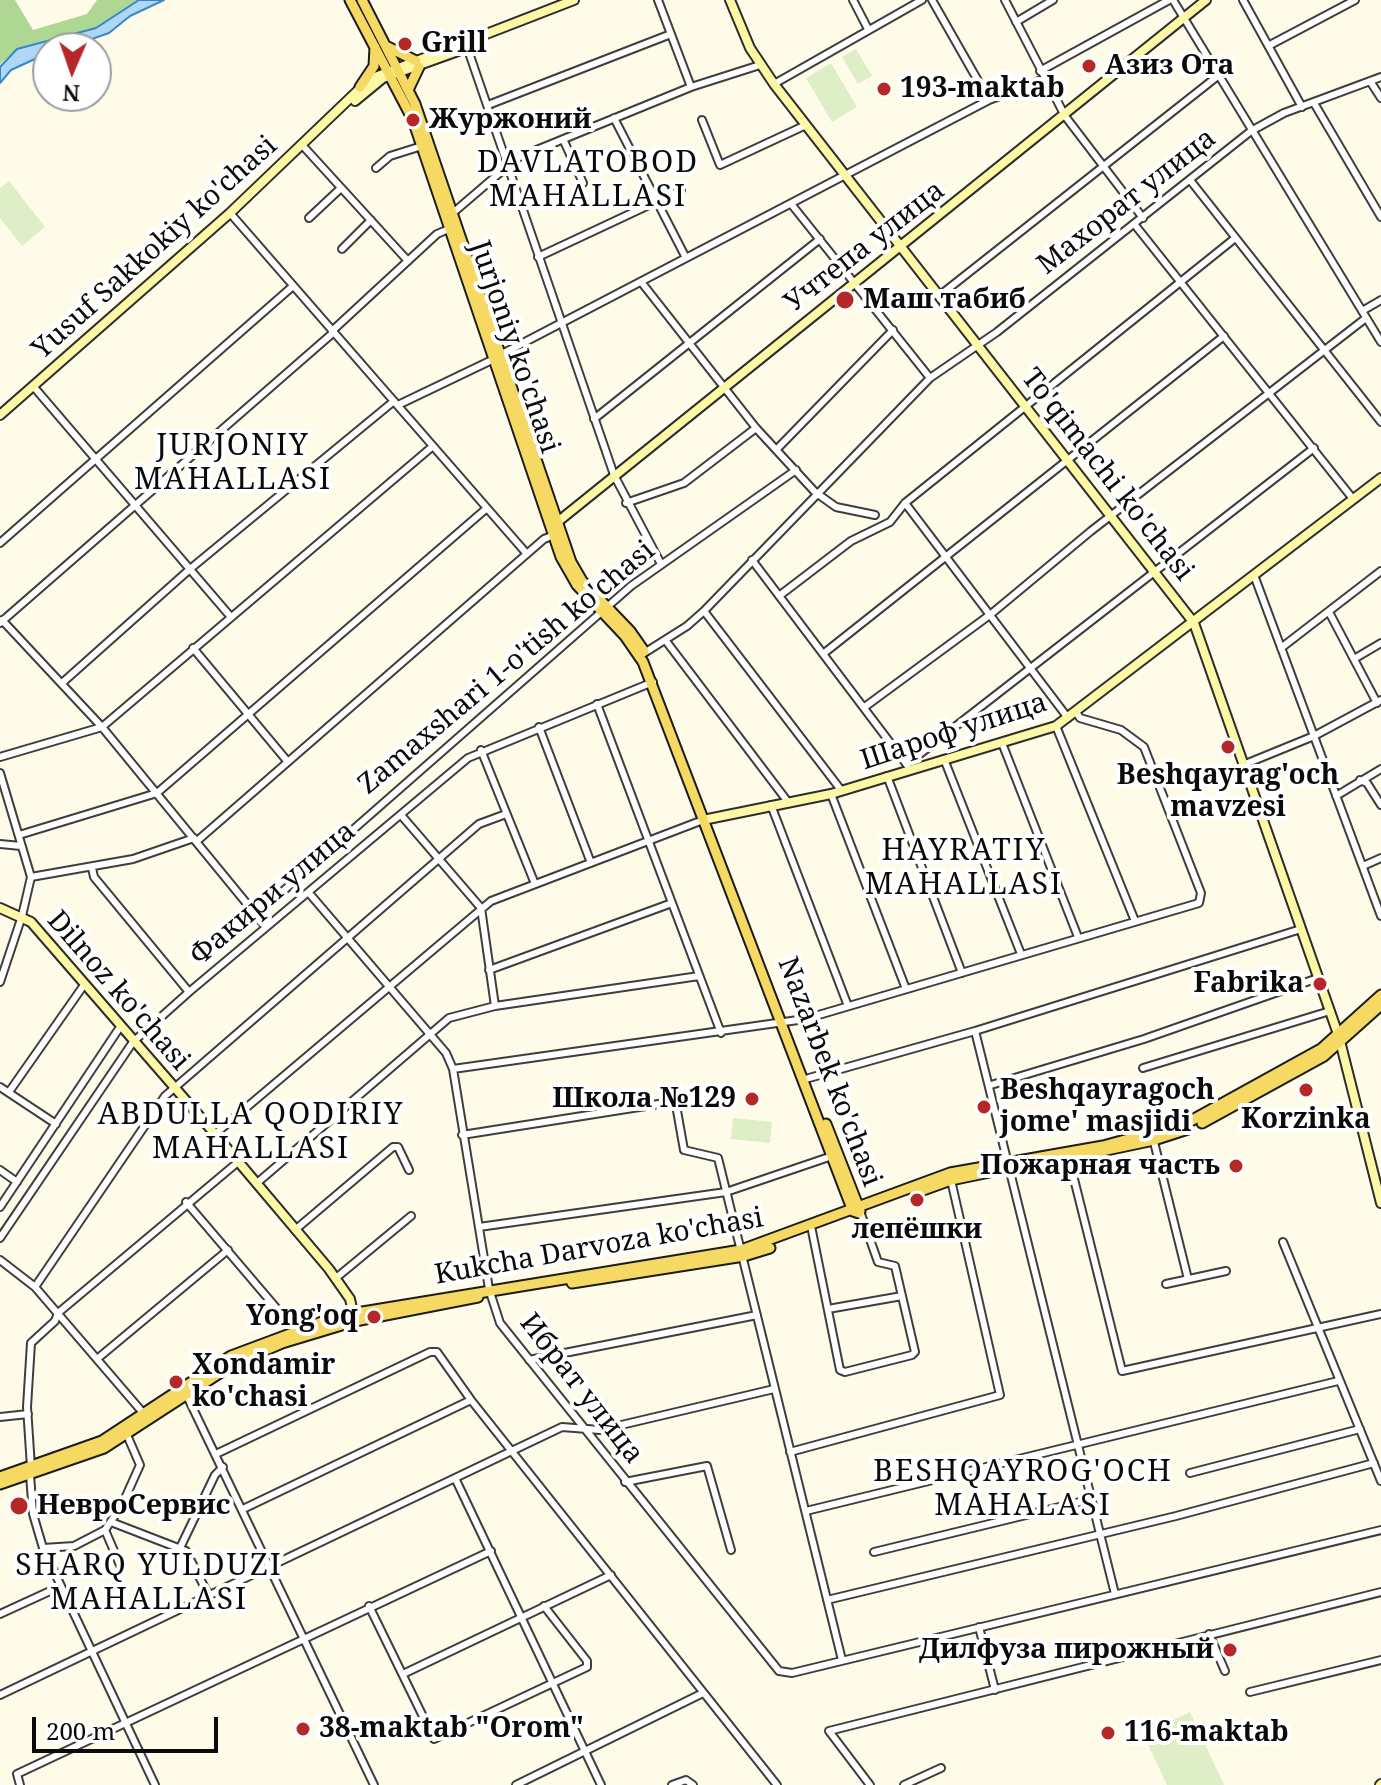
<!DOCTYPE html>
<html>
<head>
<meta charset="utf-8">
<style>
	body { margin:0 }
	#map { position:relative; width:1381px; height:1785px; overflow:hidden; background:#fffbe9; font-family:"Noto Serif",serif }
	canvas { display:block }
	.north { position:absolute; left:32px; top:32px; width:80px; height:80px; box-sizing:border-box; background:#fff; border:2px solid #9d9d9d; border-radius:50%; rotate:182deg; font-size:22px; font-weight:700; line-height:32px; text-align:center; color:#0b0b0b }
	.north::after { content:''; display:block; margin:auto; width:28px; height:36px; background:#b62727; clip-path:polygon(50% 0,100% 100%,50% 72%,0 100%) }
	.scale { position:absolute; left:32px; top:1717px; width:186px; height:36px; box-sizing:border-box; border:4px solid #0b0b0b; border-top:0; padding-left:10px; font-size:24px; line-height:28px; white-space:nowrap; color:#0b0b0b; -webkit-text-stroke:6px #fff; paint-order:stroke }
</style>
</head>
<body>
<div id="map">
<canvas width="1381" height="1785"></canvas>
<div class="north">N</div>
<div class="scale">200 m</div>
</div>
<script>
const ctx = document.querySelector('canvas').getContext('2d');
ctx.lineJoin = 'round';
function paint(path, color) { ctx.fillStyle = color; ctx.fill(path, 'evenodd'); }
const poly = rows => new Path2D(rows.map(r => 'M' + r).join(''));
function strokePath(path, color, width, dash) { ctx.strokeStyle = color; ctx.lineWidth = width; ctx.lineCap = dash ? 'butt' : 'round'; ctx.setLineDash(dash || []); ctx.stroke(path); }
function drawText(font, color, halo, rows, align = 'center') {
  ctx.font = font + ' "Noto Serif",serif'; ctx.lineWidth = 8; ctx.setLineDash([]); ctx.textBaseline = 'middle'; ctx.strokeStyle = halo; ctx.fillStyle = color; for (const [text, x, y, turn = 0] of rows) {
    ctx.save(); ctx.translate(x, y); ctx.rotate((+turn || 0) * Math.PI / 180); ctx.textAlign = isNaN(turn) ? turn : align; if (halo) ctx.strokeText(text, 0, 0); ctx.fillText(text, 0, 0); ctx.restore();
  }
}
const forest = poly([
	[0,0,15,0,33,30,87,14,97,0,139,0,96,28,17,49,0,64]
]);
const pitch = poly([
	[856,49,872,76,858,84,842,57],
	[831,63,857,107,832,122,806,78],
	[9,181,45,227,22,246,0,218,0,188],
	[733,1118,772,1122,770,1143,731,1139],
	[1190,1712,1224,1785,1167,1785,1143,1734]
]);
const water = poly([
	[139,0,164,0,130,16,109,33,66,48,48,48,48,53,11,70,0,83,0,67,17,49,96,28,139,0]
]);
const street = poly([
	[658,0,691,87],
	[853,0,868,29],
	[932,0,989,100],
	[1005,0,1065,116,1143,218],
	[1173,0,1381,342],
	[1243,0,1302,107],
	[1016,22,1053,0],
	[466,44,614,475,661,564],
	[1270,45,1355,0],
	[1040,71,1169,0],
	[1370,81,1381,98],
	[774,84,922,0],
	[1314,103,1381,217],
	[488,105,671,34],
	[614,118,686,258],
	[702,120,720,165,806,125],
	[563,139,583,183],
	[303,146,408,261],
	[376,168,390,156,422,146],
	[1190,180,1381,422],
	[792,205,930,378],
	[454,212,517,158,691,87,760,65],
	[230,213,527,554],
	[309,218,341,188],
	[1135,225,1353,499],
	[342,249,371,220],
	[538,257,681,190],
	[642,283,756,428,815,492,836,507,875,515],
	[939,296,1219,75],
	[1362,311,1381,300],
	[332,331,437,234,451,228],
	[500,355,989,100,1044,79],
	[33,386,230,616],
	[398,405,494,359],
	[594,419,820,239],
	[777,449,893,330],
	[626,503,684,483,756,428],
	[905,503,1068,718],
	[0,543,293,286],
	[752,560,907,765],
	[1254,575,1381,916],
	[779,596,851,541,890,522,905,503,1234,239],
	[704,611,841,790],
	[1329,612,1377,703],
	[2,620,102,727,266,927],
	[0,623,334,332],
	[666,641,788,802],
	[193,648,288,762],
	[1281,648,1381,571],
	[823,654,1224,336],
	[641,655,687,626,704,611,930,378,997,332,1251,131,1284,113,1381,77],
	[1354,659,1381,643],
	[62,683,190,569,394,401],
	[597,704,721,1033],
	[866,706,991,614,1091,531,1366,318],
	[1056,726,1135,921],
	[539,727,591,863],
	[1002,743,1078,937],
	[481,750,535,884],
	[0,757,102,727,433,446],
	[944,759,1021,954],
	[907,764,1314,448],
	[1243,765,1314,736,1381,700],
	[0,773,31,877,22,916,0,982],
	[887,776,962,973],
	[1360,780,1367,783,1381,805],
	[831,794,906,989],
	[1336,796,1381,769],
	[771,805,848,1006],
	[401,815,481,908,495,1006],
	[19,835,157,793,487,508],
	[197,841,544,539,554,535],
	[0,844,21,846],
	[1363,866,1381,858],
	[92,868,94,877,189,992],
	[31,877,133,859,194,838],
	[309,893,446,1053,453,1069,489,1289,500,1323,779,1671,792,1673,1381,1530],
	[258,913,631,586,796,470],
	[489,970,672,903],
	[975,1031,1115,1594],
	[1143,1068,1330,1011],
	[453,1069,805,1019,1199,903,1201,893,1144,747,1121,730,1080,718,1076,712],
	[802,1080,975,1031,1301,929],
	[991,1085,1144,1039,1318,978],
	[0,1087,56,1124],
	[9,1092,84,985],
	[215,1134,491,901,703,820],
	[462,1135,671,1102,676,1105,684,1150,718,1158,842,1660],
	[1153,1138,1188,1279],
	[1069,1159,1122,1371,1381,1314],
	[0,1170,17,1182],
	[257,1183,449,1018,495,1006,699,976],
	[186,1202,295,1330],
	[0,1207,120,1027],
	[811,1226,840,1370,845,1372,912,1355,915,1352,895,1266,878,1262,861,1214],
	[479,1227,726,1192,835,1155],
	[295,1230,393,1147,398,1147,409,1170],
	[0,1238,133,1042,189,992,468,758,653,682],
	[1283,1242,1381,1481],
	[0,1260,35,1287,144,1414],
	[336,1278,411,1216],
	[1166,1284,1226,1271],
	[35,1287,165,1096,479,824,506,814],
	[828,1309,902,1296],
	[97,1359,228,1250],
	[529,1360,757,1315],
	[186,1394,374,1785],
	[0,1417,28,1414],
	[790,1452,1000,1395,951,1180],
	[216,1454,430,1352,437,1352,471,1400,777,1785],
	[31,1467,27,1407,31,1343,55,1321,58,1313,238,1162],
	[1190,1473,1360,1429],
	[30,1475,33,1514,43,1548,155,1785],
	[455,1478,601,1785],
	[625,1482,707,1466,731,1550],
	[243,1509,471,1400],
	[806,1511,1338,1381],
	[111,1522,186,1551,209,1596],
	[105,1530,120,1565],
	[43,1548,74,1546,105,1530,122,1505,140,1465,127,1435],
	[180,1548,215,1475,223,1467],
	[874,1552,1092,1499],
	[827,1600,1176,1516,1374,1463],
	[369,1606,434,1739,587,1667,587,1661,544,1606],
	[0,1614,61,1586],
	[979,1627,995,1690],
	[1209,1634,1225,1671],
	[403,1674,611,1575],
	[1250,1692,1381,1660],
	[0,1695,562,1427,600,1430,774,1389],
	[20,1785,17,1774,491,1551],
	[516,1785,703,1693],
	[672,1785,686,1780,693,1785],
	[870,1785,829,1731,1381,1592],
	[904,1785,941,1768]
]);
const secondary = poly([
	[730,0,750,48,774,84,1194,623,1339,1037,1381,1203],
	[355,101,383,78,458,51,466,44],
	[0,415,230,213,370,79,574,0],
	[555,524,1206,0],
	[703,820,831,794,1056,726,1381,478],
	[0,908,31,922,215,1134,329,1269,350,1299,354,1317],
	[1380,1785,1381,1784]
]);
const primary = poly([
	[350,0,413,120,561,557,577,585,625,636,643,662,849,1201,853,1211,859,1213],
	[362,0,415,104,571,562,582,581,630,631,644,651],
	[388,47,416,61],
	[360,87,374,66,375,47],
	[409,88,419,67],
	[1202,1123,1324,1056,1381,1005],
	[826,1124,860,1211],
	[1059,1160,1154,1140,1188,1129],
	[915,1193,951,1180,1009,1168],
	[572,1283,744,1256,770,1248],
	[0,1477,102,1441,231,1356,338,1316,741,1250,950,1173,1103,1146,1187,1123,1321,1049,1381,995],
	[0,1484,104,1448,235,1363,282,1343,355,1321,478,1297]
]);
const markers = [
	[405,44,8,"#b62727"],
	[1089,66,8,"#b62727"],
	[884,89,8,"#b62727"],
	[413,120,8,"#b62727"],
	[845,300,10,"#b62727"],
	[1228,747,8,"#b62727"],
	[1320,984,8,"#b62727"],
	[1306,1090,8,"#b62727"],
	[752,1099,8,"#b62727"],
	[984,1107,8,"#b62727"],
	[1236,1166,8,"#b62727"],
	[917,1200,8,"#b62727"],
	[374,1317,8,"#b62727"],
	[176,1382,8,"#b62727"],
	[19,1506,10,"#b62727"],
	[1230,1650,8,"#b62727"],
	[303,1729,8,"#b62727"],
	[1108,1733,8,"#b62727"]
];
const poiNames = [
	["Grill",421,44],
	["Азиз Ота",1105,66],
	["193-maktab",900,89],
	["Журжоний",429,120],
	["Маш табиб",863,300],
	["Beshqayrag'och",1228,776,"center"],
	["mavzesi",1228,808,"center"],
	["Fabrika",1304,984,"right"],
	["Beshqayragoch",1000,1091],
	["jome' masjidi",1000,1123],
	["Школа №129",736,1099,"right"],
	["Korzinka",1306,1120,"center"],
	["Пожарная часть",1220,1166,"right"],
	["лепёшки",917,1230,"center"],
	["Yong'oq",358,1317,"right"],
	["Xondamir",192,1366],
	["ko'chasi",192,1398],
	["НевроСервис",37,1506],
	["Дилфуза пирожный",1214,1650,"right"],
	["38-maktab \"Orom\"",319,1729],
	["116-maktab",1124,1733]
];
const streetNames = [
	["Махорат улица",1127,202,-38],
	["Учтепа улица",865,247,-38],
	["Yusuf Sakkokiy ko'chasi",155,248,-42],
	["Jurjoniy ko'chasi",514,347,71],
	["To'qimachi ko'chasi",1107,475,52],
	["Zamaxshari 1-o'tish ko'chasi",507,668,-40],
	["Шароф улица",954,732,-18],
	["Факири улица",273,894,-40],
	["Dilnoz ko'chasi",118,991,49],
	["Nazarbek ko'chasi",829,1072,69],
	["Kukcha Darvoza ko'chasi",599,1247,-10],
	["Ибрат улица",581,1389,52]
];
const neighbourhoodNames = [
	["DAVLATOBOD",588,163],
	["MAHALLASI",588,197],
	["JURJONIY",233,446],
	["MAHALLASI",233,480],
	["HAYRATIY",964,851],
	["MAHALLASI",964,885],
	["ABDULLA QODIRIY",251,1115],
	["MAHALLASI",251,1149],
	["BESHQAYROG'OCH",1023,1472],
	["MAHALASI",1023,1506],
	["SHARQ YULDUZI",149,1566],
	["MAHALLASI",149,1600]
];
paint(forest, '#afd794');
paint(pitch, '#deeec6');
paint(water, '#afd7f4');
strokePath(water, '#3888c9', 2);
strokePath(street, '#3e3e3e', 10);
strokePath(secondary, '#2d2d2d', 12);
strokePath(primary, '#1c1c1c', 13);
strokePath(street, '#fff', 6);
strokePath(secondary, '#fdf8a5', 8);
strokePath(primary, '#f5d962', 9);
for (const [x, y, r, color] of markers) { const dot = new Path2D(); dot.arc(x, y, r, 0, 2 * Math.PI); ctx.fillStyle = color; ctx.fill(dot); strokePath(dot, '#fff', 3); }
drawText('bold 28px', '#0b0b0b', '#fff', poiNames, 'left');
drawText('28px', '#0b0b0b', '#fff', streetNames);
ctx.letterSpacing = '2px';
drawText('30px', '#0b0b0b', '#fff', neighbourhoodNames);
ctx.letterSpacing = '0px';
</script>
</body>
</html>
